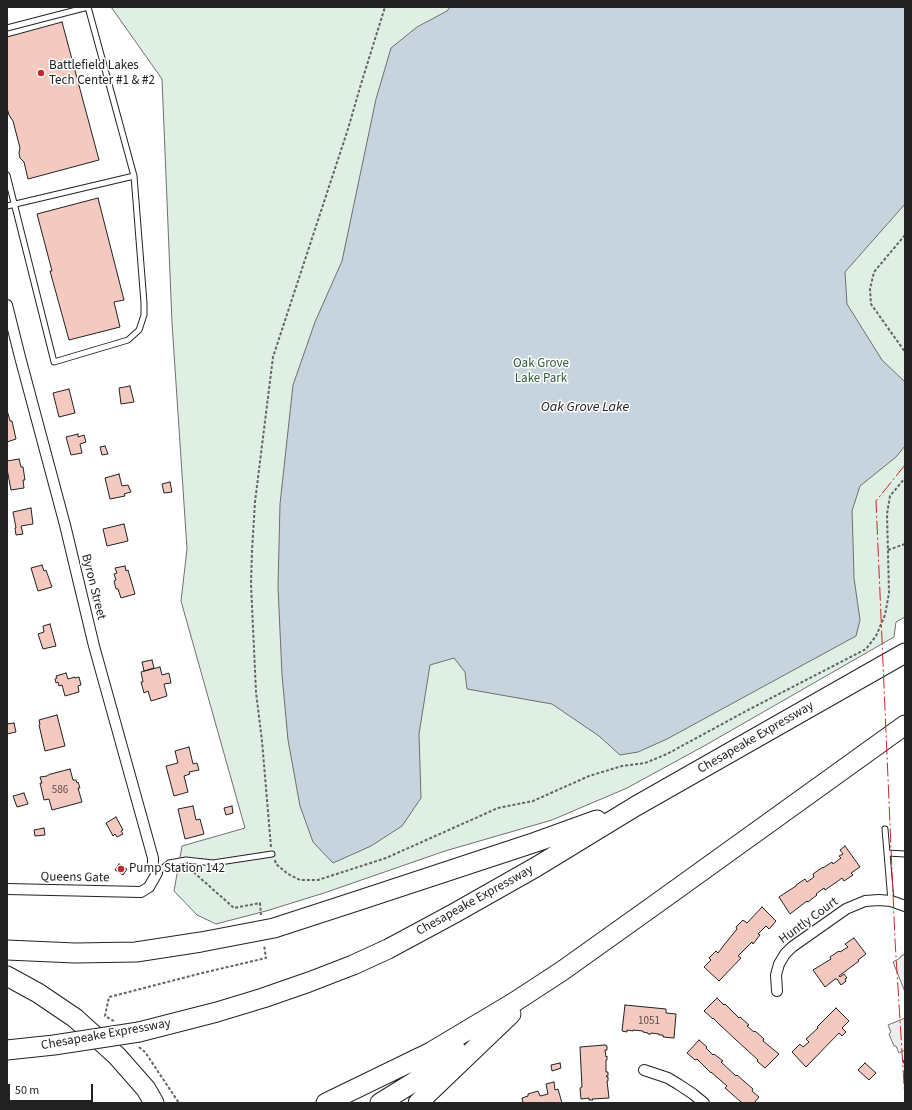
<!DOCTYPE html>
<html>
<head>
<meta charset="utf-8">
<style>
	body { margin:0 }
	#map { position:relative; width:912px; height:1110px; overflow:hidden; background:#fff; font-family:"Source Sans 3",sans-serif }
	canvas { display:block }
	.frame { position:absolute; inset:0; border:8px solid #222; pointer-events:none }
	.scale { position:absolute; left:8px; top:1084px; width:85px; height:18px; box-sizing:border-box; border:2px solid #222; border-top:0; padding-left:5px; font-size:12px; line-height:14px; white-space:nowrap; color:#222; -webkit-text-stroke:3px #fff; paint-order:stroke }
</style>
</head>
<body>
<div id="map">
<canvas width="912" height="1110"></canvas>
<div class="frame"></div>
<div class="scale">50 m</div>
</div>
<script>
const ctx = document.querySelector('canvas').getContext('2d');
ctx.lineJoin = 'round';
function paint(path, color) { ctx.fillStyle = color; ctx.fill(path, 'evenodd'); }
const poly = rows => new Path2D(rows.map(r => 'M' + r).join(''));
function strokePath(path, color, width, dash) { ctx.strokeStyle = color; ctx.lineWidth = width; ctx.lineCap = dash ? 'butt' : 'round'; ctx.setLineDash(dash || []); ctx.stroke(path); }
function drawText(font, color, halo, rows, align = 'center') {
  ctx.font = font + ' "Source Sans 3",sans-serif'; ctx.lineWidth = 3; ctx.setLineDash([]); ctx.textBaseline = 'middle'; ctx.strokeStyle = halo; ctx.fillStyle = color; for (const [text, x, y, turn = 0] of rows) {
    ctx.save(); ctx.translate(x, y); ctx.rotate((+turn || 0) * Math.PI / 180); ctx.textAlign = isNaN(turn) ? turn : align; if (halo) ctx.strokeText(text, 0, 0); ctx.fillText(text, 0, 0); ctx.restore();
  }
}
const green = poly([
	[111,7,905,7,905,617,896,622,894,637,704,746,627,788,552,820,445,851,324,893,266,911,216,924,197,915,174,891,182,846,245,828,181,601,187,549,172,323,162,79,111,7]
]);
const parking = poly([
	[905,954,905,992,893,962,900,958,901,956,905,954],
	[905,1018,905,1050,899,1053,896,1046,894,1046,889,1034,891,1032,888,1025,905,1018]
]);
const water = poly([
	[450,7,905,7,905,204,845,272,847,304,882,360,905,382,905,446,896,457,860,486,852,511,853,541,854,578,860,620,856,636,667,739,638,752,620,755,599,736,552,704,467,689,465,672,454,658,430,665,419,734,421,798,402,826,371,846,333,863,313,842,300,806,288,740,282,675,278,587,280,504,293,385,315,322,342,261,376,99,391,48,417,27,447,11,450,7]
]);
const building = poly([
	[62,22,99,160,28,179,24,162,20,158,19,153,20,148,13,121,9,115,7,108,7,37,62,22],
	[98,198,124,300,114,302,120,327,69,340,50,271,52,271,37,214,98,198],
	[130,386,134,402,121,404,119,388,130,386],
	[69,389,75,413,59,417,53,393,69,389],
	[7,410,10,421,12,421,16,439,7,442,7,410],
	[78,434,78,437,84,435,86,442,80,444,82,453,71,455,66,437,78,434],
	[105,446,108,454,102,455,100,447,105,446],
	[19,459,21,467,23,467,25,480,23,480,24,488,11,490,7,469,7,461,19,459],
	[119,474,122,486,128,485,131,492,124,494,125,496,110,499,105,478,119,474],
	[170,482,172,492,164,493,162,484,170,482],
	[31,508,33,524,21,526,23,534,16,535,15,528,16,528,13,512,31,508],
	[124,524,128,541,107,546,103,529,124,524],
	[42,565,44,571,46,570,52,587,38,591,31,568,42,565],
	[125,566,126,571,128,570,135,594,121,598,118,589,116,589,114,581,116,580,114,574,117,573,115,568,125,566],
	[50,624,56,646,43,649,38,634,44,632,43,626,50,624],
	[152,660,154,668,144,671,142,662,152,660],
	[160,667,162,675,169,673,171,683,164,684,167,696,151,701,148,691,144,693,141,682,143,682,141,672,160,667],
	[66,673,68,679,75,677,75,678,79,677,81,685,78,686,79,692,65,696,62,685,59,686,58,682,56,683,55,679,57,678,56,676,66,673],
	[57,715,65,746,45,751,39,725,40,725,39,720,57,715],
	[14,723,16,732,7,734,7,724,14,723],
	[189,747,193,764,197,763,199,770,189,772,190,774,184,776,188,792,174,796,166,766,178,763,175,751,189,747],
	[70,769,73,780,76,780,77,783,78,782,80,788,78,788,82,802,52,810,49,799,44,800,40,783,42,783,40,777,47,776,50,774,51,774,70,769],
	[24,793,28,804,17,807,13,796,24,793],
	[193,806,196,820,200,819,204,834,185,839,178,809,193,806],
	[232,806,233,813,226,815,224,808,232,806],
	[116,817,123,830,121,831,123,834,117,837,115,834,113,836,106,823,116,817],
	[44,828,45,835,35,836,34,830,44,828],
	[845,846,860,867,851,873,853,875,844,881,842,878,838,881,825,890,824,888,816,894,817,895,808,902,807,901,790,914,779,897,796,886,796,885,805,879,807,882,814,877,813,874,823,867,823,868,832,862,833,864,841,858,839,856,843,854,840,850,845,846],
	[119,864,127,869,123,875,115,870,119,864],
	[762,907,776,921,769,929,766,926,758,934,760,935,753,944,752,942,738,956,741,958,719,981,704,967,711,960,709,958,716,951,718,953,724,945,737,929,736,927,743,920,747,923,762,907],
	[854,938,866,954,858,960,859,961,839,976,840,977,844,974,847,978,845,979,846,981,841,985,837,979,835,979,825,987,813,970,831,959,830,957,839,951,840,952,848,947,845,944,854,938],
	[717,998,724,1005,725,1004,739,1018,740,1017,749,1025,747,1026,754,1032,755,1031,764,1039,763,1041,779,1054,765,1068,757,1061,758,1060,735,1039,720,1025,713,1018,713,1019,704,1011,717,998],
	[625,1005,666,1009,666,1013,676,1014,674,1038,663,1037,663,1035,659,1035,659,1034,651,1033,651,1034,648,1034,648,1033,643,1032,643,1031,633,1030,633,1031,627,1030,627,1032,622,1031,625,1005],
	[836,1008,849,1021,842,1028,846,1032,842,1036,839,1033,806,1067,792,1052,800,1044,803,1047,809,1042,806,1039,818,1028,817,1027,836,1008],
	[699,1040,707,1047,706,1048,713,1055,714,1054,723,1061,721,1062,736,1076,737,1075,753,1089,752,1091,759,1097,754,1103,743,1103,741,1102,725,1088,727,1086,711,1072,711,1073,697,1059,695,1060,687,1053,699,1040],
	[605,1045,607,1046,607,1050,605,1050,606,1057,607,1056,607,1060,606,1060,606,1072,608,1072,608,1076,606,1076,607,1077,608,1077,608,1081,607,1081,609,1098,592,1099,593,1100,589,1100,589,1098,581,1099,580,1088,582,1087,580,1047,605,1045],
	[560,1063,561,1068,552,1071,551,1065,560,1063],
	[865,1063,876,1073,869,1080,858,1070,865,1063],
	[554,1082,555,1090,558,1089,562,1103,523,1103,522,1098,528,1096,528,1094,538,1091,540,1096,548,1094,546,1084,554,1082]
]);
const path = poly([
	[905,235,874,272,870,289,871,304,905,352],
	[888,550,905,544],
	[271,847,262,741,256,692,251,584,252,551,255,502,273,357,348,129,361,84,385,7],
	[275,860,276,864,288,874,300,880,318,880,386,858,498,808,533,801,589,776,622,766,645,763,667,754,748,710,866,649,876,636,885,615,889,593,887,514,890,496,905,478],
	[190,869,234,908,260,903,261,915],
	[114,1021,105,1016,109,997,198,974,266,958,264,945],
	[139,1047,145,1052,179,1103]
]);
const service = poly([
	[7,28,88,7,134,176,7,206],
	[7,175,54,362,128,340,139,330,144,315,144,303,134,176],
	[885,829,891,901],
	[887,853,905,854],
	[157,873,169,863,186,860,213,863,272,854]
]);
const minor = poly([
	[7,305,20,357,65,525,94,646,153,858,153,865,157,873,149,887,141,892,7,889],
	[777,991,776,975,779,964,785,954,792,947,846,909,865,901,879,900,891,901,905,906],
	[644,1070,668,1078,678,1084,693,1094,704,1103]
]);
const motorway = poly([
	[7,950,75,953,136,952,201,942,274,928,357,901,536,842,597,820],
	[7,976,38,993,75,1018,117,1056,146,1089,154,1103],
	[139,1032,217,1012,263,998,309,982,353,965,388,949,453,914,536,867,636,806,905,653],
	[326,1103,431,1052,513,1003,562,971,656,904,905,725],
	[380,1103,414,1082,456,1050],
	[418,1103,511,1014]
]);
const motorwayBridge = poly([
	[7,1050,54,1045,139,1032]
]);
const fence = poly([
	[905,1060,903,1061,905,1066]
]);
const power = poly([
	[905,465,876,501,895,940,905,1100]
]);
const markers = [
	[41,73,4,"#c62828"],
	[121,869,4,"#c62828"]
];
const numberNames = [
	["586",60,791],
	["1051",649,1022]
];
const poiNames = [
	["Battlefield Lakes",49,66],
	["Tech Center #1 & #2",49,81],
	["Pump Station 142",129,869]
];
const parkNames = [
	["Oak Grove",541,364],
	["Lake Park",541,379]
];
const streetNames = [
	["Byron Street",93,587,76],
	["Chesapeake Expressway",756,738,-30],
	["Queens Gate",75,878,1],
	["Chesapeake Expressway",475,901,-29],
	["Huntly Court",809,921,-36],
	["Chesapeake Expressway",106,1035,-10]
];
const waterNames = [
	["Oak Grove Lake",585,408]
];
paint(green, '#e0efe3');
strokePath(green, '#6f6f6f', 1);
paint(parking, '#ededed');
strokePath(parking, '#6f6f6f', 1);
paint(water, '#c7d3dd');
strokePath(water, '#6f6f6f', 1);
paint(building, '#f3c9c0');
strokePath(building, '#222', 1);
strokePath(service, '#222', 7);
strokePath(minor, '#222', 12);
strokePath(motorway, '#222', 21);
strokePath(path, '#646464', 2, [3, 2]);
strokePath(service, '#fff', 5);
strokePath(minor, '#fff', 10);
strokePath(motorway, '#fff', 19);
strokePath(motorwayBridge, '#222', 21, []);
strokePath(motorwayBridge, '#fff', 19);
strokePath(fence, '#222', 1, [5, 2]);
strokePath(power, '#c62828', 1, [14, 3, 2, 3]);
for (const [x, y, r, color] of markers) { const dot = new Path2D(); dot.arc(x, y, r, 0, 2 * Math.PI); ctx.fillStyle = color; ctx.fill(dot); strokePath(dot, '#fff', 1.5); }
drawText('11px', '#564c4a', null, numberNames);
drawText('13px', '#222', '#fff', poiNames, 'left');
drawText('13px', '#2f5e38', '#fff', parkNames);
drawText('13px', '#222', '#fff', streetNames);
drawText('italic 14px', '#222', '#fff', waterNames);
</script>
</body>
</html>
